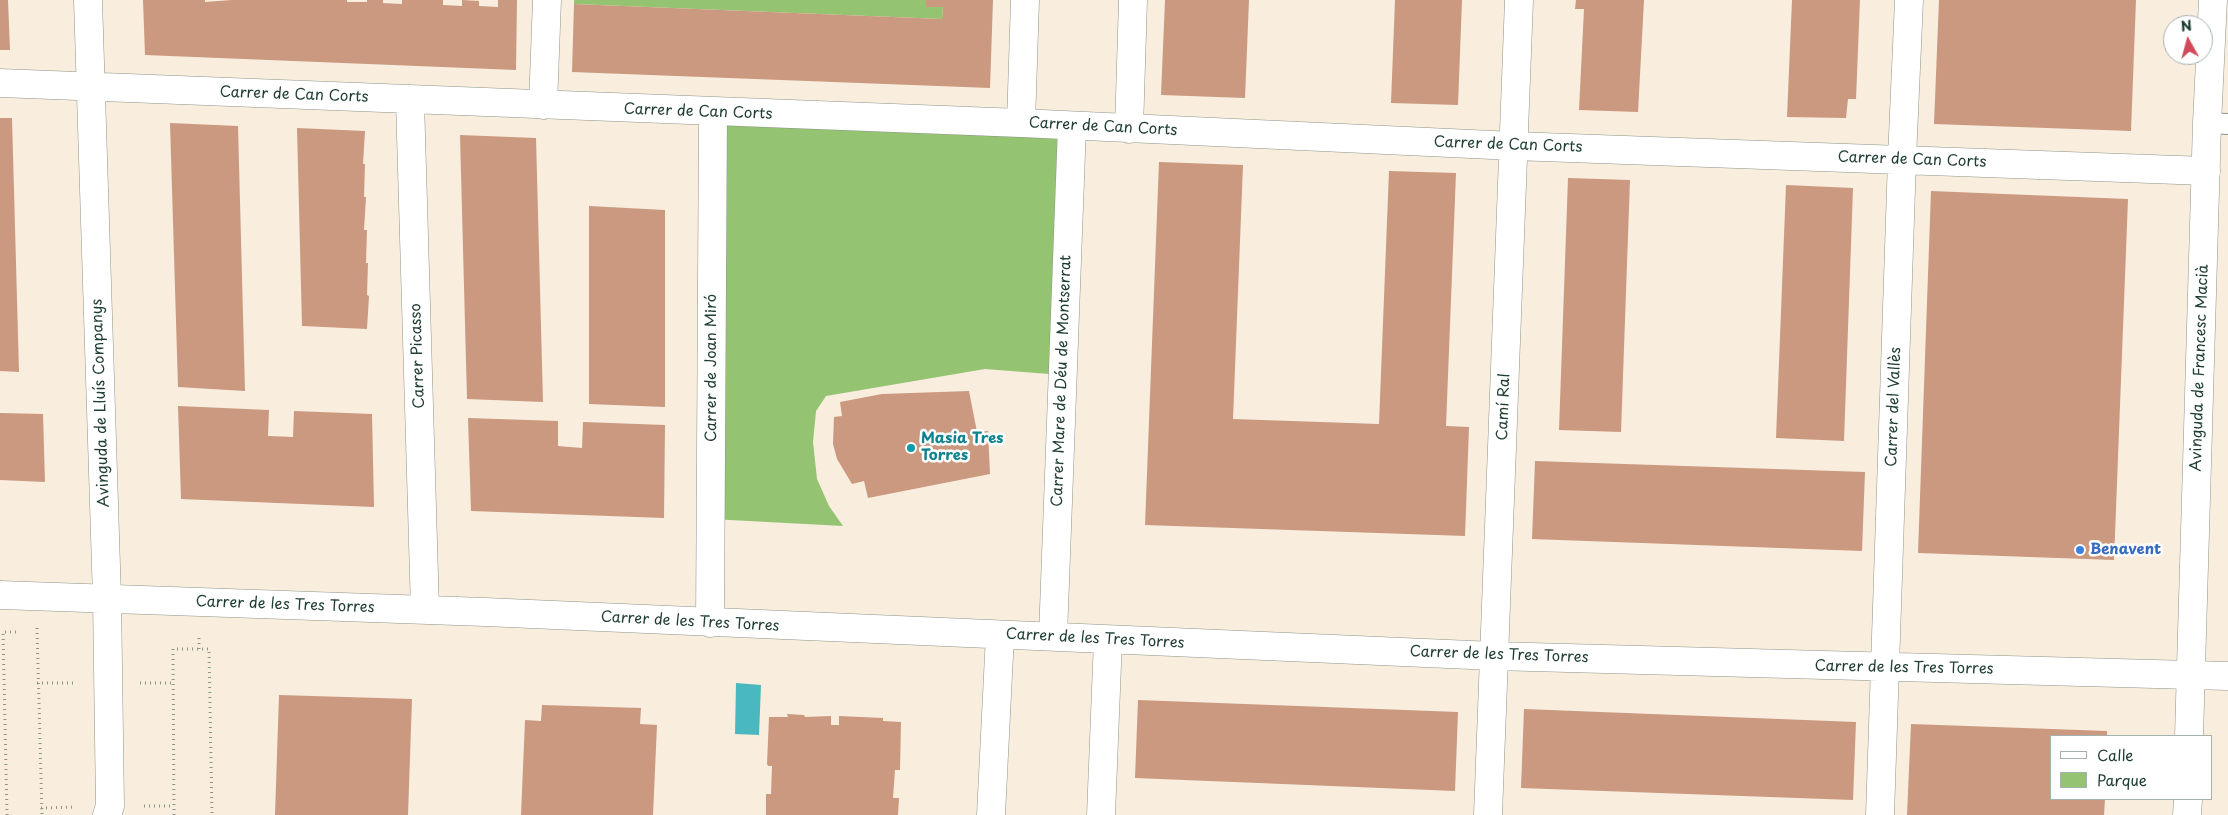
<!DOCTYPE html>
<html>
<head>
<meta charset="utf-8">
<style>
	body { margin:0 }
	#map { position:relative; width:2228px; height:815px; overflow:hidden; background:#f9edde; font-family:"Playpen Sans",sans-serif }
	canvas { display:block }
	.legend { position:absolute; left:2050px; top:735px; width:162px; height:65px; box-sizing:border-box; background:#fff; border:1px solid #a5b1ae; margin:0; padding:6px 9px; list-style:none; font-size:15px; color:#1f3d34 }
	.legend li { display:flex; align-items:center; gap:10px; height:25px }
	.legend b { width:25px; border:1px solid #a5b1ae }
	.north { position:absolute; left:2163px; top:15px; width:50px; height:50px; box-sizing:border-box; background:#fff; border:1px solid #a5b1ae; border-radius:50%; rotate:353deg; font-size:14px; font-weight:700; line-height:20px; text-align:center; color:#1f3d34 }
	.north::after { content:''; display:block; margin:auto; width:18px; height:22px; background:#d1495b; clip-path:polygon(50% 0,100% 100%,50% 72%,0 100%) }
</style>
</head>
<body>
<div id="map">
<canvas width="2228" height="815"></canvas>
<ul class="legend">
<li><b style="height:6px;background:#fff"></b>Calle</li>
<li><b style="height:14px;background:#94c372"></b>Parque</li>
</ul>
<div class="north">N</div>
</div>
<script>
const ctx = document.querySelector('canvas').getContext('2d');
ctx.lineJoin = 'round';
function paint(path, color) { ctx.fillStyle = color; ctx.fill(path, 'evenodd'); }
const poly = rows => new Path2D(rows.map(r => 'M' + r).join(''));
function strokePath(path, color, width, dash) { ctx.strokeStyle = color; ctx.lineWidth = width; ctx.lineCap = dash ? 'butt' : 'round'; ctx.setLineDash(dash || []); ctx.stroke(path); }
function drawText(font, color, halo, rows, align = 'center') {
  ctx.font = font + ' "Playpen Sans",sans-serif'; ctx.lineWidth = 5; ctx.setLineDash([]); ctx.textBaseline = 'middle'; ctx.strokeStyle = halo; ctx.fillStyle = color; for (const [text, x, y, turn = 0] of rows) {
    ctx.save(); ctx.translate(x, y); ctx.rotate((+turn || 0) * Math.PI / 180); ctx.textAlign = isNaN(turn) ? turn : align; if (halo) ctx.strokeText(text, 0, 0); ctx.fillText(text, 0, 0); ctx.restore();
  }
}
const green = poly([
	[574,0,926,0,926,7,943,7,942,19,574,4],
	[713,113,1072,126,1062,375,985,369,826,396,816,411,813,442,817,479,829,506,843,526,711,519]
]);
const water = poly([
	[736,683,761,685,759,735,735,734]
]);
const building = poly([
	[0,0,8,0,10,50,0,50],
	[143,0,205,0,205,2,232,0,347,0,347,2,367,2,367,0,383,0,383,3,402,4,402,0,443,0,443,5,462,6,462,0,479,1,479,6,498,7,498,0,517,0,516,70,145,55],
	[926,0,993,0,990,88,572,72,574,4,942,19,943,7,926,7],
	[1165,0,1249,0,1245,98,1161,95],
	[1395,0,1462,0,1458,105,1391,103],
	[1576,0,1644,0,1638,112,1579,110,1584,9,1575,9],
	[1792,0,1860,0,1856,99,1848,99,1846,118,1787,117],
	[1939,0,2136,0,2131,131,1934,124],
	[0,118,12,118,19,372,0,371],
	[170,123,238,126,245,391,178,387],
	[297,128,365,131,363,164,365,164,364,197,366,197,364,230,367,230,366,263,368,263,367,295,369,296,367,329,302,326],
	[460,135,536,138,543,402,467,399],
	[1159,162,1243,165,1233,419,1379,424,1389,171,1456,173,1446,426,1469,427,1465,536,1145,525],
	[1568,178,1630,180,1621,432,1559,430],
	[1786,185,1853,188,1844,441,1776,438],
	[1931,191,2128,199,2114,560,1918,553],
	[589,206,665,210,665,407,589,404],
	[969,391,977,432,988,431,990,474,868,498,864,481,852,484,837,459,833,444,834,417,842,416,840,402,882,394],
	[178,406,269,410,268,436,293,437,294,411,372,414,374,507,181,499],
	[0,413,43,414,45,482,0,480],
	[468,418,558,421,558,446,582,448,583,422,665,425,664,518,471,511],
	[1535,461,1865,472,1862,551,1532,539],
	[279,695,412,699,408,815,275,815],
	[1138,700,1458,712,1455,791,1135,778],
	[542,705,641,708,640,724,657,725,653,815,521,815,525,720,541,721],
	[1524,709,1856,722,1853,800,1521,788],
	[787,714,804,715,805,717,831,716,831,725,839,725,839,716,883,718,883,721,901,722,900,770,895,770,893,798,899,798,898,815,766,815,766,794,771,794,772,766,768,766,767,764,769,717,788,717],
	[1911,724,2107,731,2107,736,2052,736,2052,799,2105,799,2104,815,1907,815]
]);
const path = poly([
	[37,628,42,815],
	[199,649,199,634],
	[37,683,74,683],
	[140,683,173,683],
	[144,806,174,806],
	[41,808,76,807],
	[7,815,3,632,19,632],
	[174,815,173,649,209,649,212,815]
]);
const lane = poly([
	[2207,123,2228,124]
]);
const street = poly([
	[88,0,107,598,110,806,107,815],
	[0,83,1021,123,1514,146,2206,171],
	[410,101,425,610],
	[543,105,547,0],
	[1021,123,1025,0],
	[1129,129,1133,0],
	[0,595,485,612,1494,656,2228,676],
	[710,623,713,113],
	[1053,636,1072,126],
	[991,815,1000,635],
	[1101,815,1108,640],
	[1488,815,1519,0],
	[1880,815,1902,159,1909,0]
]);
const secondary = poly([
	[2189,736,2207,123,2213,0],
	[2187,815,2188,799]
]);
const markers = [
	[911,448,5,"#0f9aa8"],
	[2080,550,5,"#3f7fe0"]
];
const streetNames = [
	["Carrer de Can Corts",294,95,2],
	["Carrer de Can Corts",698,112,2],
	["Carrer de Can Corts",1103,127,3],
	["Carrer de Can Corts",1508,145,2],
	["Carrer de Can Corts",1912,160,2],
	["Carrer Picasso",418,356,-92],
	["Carrer de Joan Miró",712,368,-90],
	["Avinguda de Francesc Macià",2200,368,-88],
	["Carrer Mare de Déu de Montserrat",1062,381,-88],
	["Avinguda de Lluís Companys",101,403,-92],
	["Camí Ral",1504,407,-88],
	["Carrer del Vallès",1894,407,-88],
	["Carrer de les Tres Torres",285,605,2],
	["Carrer de les Tres Torres",690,622,3],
	["Carrer de les Tres Torres",1095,639,3],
	["Carrer de les Tres Torres",1499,655,2],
	["Carrer de les Tres Torres",1904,668,1]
];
const cultureNames = [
	["Masia Tres",921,439],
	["Torres",921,456]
];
const shopNames = [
	["Benavent",2090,550]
];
paint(green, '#94c372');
paint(water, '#4ab9bf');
paint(building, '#ca997f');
strokePath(lane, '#8c9589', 22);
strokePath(street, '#8c9589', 29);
strokePath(secondary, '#8c9589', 29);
strokePath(path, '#8c9589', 3, [1, 4]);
strokePath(lane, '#fff', 20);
strokePath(street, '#fff', 28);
strokePath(secondary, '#fff', 28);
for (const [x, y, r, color] of markers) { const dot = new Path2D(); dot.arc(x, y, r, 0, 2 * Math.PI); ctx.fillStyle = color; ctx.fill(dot); strokePath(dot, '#fff', 2); }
drawText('15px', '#1f3d34', '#fff', streetNames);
drawText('bold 15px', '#0d838f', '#fff', cultureNames, 'left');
drawText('bold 15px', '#366cbe', '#fff', shopNames, 'left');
</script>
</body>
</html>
